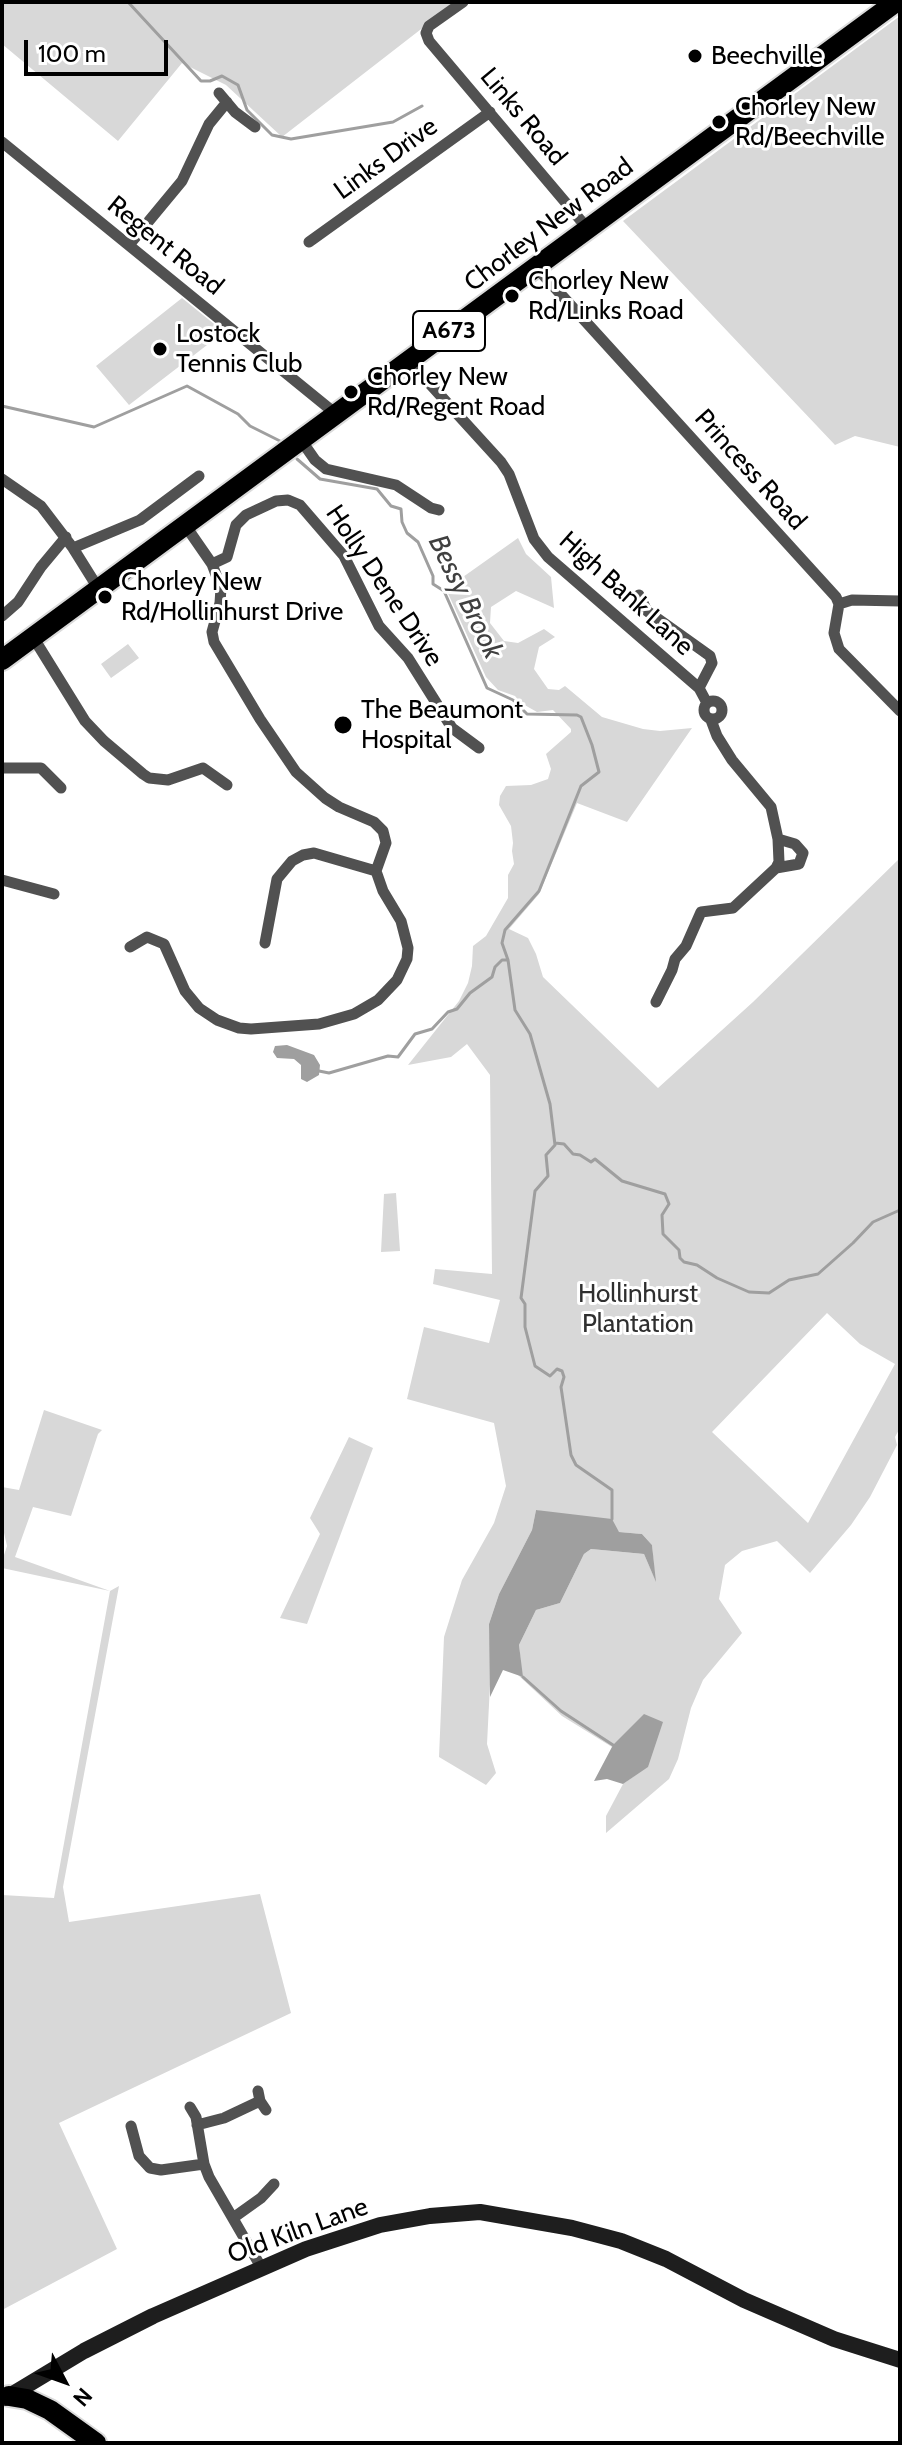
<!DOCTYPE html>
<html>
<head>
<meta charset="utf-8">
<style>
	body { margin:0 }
	#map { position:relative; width:902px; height:2445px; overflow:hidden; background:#fff; font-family:Cabin,sans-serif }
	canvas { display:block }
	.frame { position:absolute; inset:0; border:4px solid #000; pointer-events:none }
	.north { position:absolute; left:24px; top:2341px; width:80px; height:80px; -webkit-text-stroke:6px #fff; paint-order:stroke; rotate:131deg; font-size:22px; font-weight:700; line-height:32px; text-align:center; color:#000 }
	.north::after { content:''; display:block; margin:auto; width:28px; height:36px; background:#000; clip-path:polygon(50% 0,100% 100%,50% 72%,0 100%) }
	.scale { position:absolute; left:24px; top:40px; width:144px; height:36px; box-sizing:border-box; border:4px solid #000; border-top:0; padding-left:10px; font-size:24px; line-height:28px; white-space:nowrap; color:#000; -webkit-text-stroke:6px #fff; paint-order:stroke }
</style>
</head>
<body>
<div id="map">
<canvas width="902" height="2445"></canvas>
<div class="frame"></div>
<div class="north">N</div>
<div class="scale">100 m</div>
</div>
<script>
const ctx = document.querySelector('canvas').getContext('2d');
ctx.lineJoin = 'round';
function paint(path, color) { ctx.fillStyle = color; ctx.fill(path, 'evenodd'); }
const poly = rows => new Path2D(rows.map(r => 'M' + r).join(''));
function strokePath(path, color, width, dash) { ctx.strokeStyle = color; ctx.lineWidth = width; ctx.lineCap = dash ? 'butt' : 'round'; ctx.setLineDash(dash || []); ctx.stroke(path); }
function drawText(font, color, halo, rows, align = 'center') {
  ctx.font = font + ' Cabin,sans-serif'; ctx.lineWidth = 6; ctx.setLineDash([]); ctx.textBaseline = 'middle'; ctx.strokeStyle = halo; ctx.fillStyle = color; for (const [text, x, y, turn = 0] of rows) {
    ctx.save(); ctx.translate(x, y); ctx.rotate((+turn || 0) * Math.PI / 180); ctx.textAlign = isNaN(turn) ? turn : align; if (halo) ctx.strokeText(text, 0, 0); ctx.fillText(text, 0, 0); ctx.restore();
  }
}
const green = poly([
	[2,2,456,2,282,137,226,85,182,63,118,141,2,44],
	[900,16,900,447,855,436,835,445,623,221],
	[182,298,224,332,129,405,96,366],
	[518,538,526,554,551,577,554,608,516,591,491,607,490,623,504,641,518,643,544,629,555,637,539,647,534,669,548,689,559,690,565,686,602,717,643,729,660,731,692,728,627,822,577,803,539,894,509,929,528,938,536,954,543,977,658,1088,753,1002,900,858,900,1428,895,1437,897,1445,870,1497,851,1525,810,1573,777,1541,742,1551,725,1565,719,1599,742,1633,703,1680,691,1708,678,1759,669,1779,606,1833,606,1816,623,1784,648,1766,644,1715,612,1747,562,1716,518,1675,522,1676,519,1645,536,1610,560,1603,584,1554,591,1549,644,1554,655,1579,652,1545,642,1534,619,1532,536,1510,532,1530,499,1594,489,1624,491,1665,487,1744,496,1773,486,1785,439,1757,444,1637,462,1580,494,1523,506,1486,494,1423,407,1399,424,1327,489,1343,500,1300,433,1284,435,1269,492,1274,490,1075,467,1044,451,1057,408,1065,459,1001,468,983,472,966,473,946,486,936,508,898,508,875,514,864,512,851,513,843,511,826,499,805,500,796,506,786,531,785,548,779,551,769,546,754,571,732,571,729,553,710,537,712,521,703,515,696,498,690,486,677,446,589],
	[827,1313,860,1344,895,1364,808,1523,712,1432],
	[128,644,139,658,111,678,101,664],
	[396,1193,400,1251,381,1252,384,1194],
	[44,1410,102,1430,98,1434,71,1516,33,1507,15,1557,110,1591,119,1586,63,1887,69,1922,260,1894,291,2013,59,2123,117,2249,2,2310,2,1895,54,1898,110,1591,2,1568,2,1561,7,1546,2,1524,2,1487,19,1490],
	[349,1437,373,1448,307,1624,280,1618,320,1534,310,1518]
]);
const water = poly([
	[287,1045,314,1055,320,1065,319,1075,307,1082,301,1079,301,1065,294,1059,277,1058,273,1052,275,1046],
	[536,1510,612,1519,619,1532,642,1534,652,1545,656,1582,644,1554,591,1549,584,1554,560,1603,536,1610,519,1645,523,1677,503,1670,490,1697,489,1624,499,1594,532,1530],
	[644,1714,663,1722,648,1767,623,1784,607,1779,594,1781,613,1745]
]);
const stream = poly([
	[128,2,201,81,210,81,222,76,238,85,247,110,272,135,291,139,393,122,422,106],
	[2,406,94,427,187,386,238,414,250,426,280,441],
	[297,459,320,479,377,489,391,506,401,509,402,522,407,533,418,542,433,576,433,584,444,591,487,688,513,700,527,714,577,715,581,717,592,745,599,772,581,786,539,891,505,930,502,943,508,960,515,1010,530,1034,550,1104,555,1145,546,1155,548,1176,535,1191,521,1298,525,1304,525,1327,535,1366,550,1376,557,1369,562,1371,564,1377,561,1387,571,1455,576,1465,612,1490,612,1519],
	[319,1071,329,1073,388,1056,398,1057,415,1034,432,1029,448,1012,457,1009,470,993,492,977,495,967,502,960,508,960],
	[555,1143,564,1144,573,1154,580,1155,591,1162,595,1159,622,1181,665,1194,669,1204,662,1215,663,1234,679,1250,680,1258,684,1262,697,1265,717,1278,749,1292,769,1293,789,1280,818,1274,853,1243,873,1222,900,1210],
	[523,1677,561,1711,613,1745]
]);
const street = poly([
	[463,2,429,26,426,33,429,41,588,229],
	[219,93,235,112,255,127],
	[2,142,336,414],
	[309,242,490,112],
	[129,245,182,181,209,124,227,102],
	[536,267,836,597,839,604,834,633,839,649,900,711],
	[409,361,501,462,509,474,534,539,548,557,699,688,707,703],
	[301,440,315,460,326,469,396,485,431,508,439,510],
	[2,479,41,506,73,548,98,588],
	[185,525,212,564,221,588,220,603,212,632,214,642,260,719,296,772,325,798,339,807,374,822,383,831,386,843,376,871],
	[73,548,140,520,199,476],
	[212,564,227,557,236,525,246,515,276,501,288,500,300,505,344,556,379,626,408,658,452,728,479,748],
	[639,595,647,611,710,656,712,663,699,688],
	[839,604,852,600,900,601],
	[2,616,18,602,41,567,66,537],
	[33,637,85,721,104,741,143,774,149,778,168,780,203,768,227,785],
	'704 710a9 9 0 1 1 18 0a9 9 0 1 1-18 0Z',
	[2,768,41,768,61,788],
	[776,868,799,864,803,853,795,844,778,839],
	[2,880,54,894],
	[130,947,147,937,164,944,185,991,199,1008,217,1020,239,1028,251,1029,319,1024,354,1014,378,1000,397,980,407,959,408,948,401,921,383,891,376,871,314,853,303,855,292,861,277,879,265,943],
	[656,1002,672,970,675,959,686,946,701,912,733,908,776,868,779,862,778,839,771,807,732,760,717,736,711,720],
	[258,2091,260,2101,266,2110],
	[190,2107,196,2117,204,2164,209,2177,261,2267],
	[197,2125,224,2118,260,2101],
	[131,2126,139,2156,150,2168,161,2170,204,2164],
	[233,2218,261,2198,274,2184]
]);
const secondary = poly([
	[6,2398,84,2351,153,2316,306,2249,380,2225,430,2216,480,2212,572,2228,621,2241,666,2259,744,2300,834,2339,900,2360]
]);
const highway = poly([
	[2,660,896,2],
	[9,2396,27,2399,50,2410,96,2443]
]);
const markers = [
	[695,56,8,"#000"],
	[719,122,8,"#000"],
	[512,296,8,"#000"],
	[160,349,8,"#000"],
	[351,392,8,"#000"],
	[105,597,8,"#000"],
	[343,725,10,"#000"]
];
const shields = [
	[449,331,72]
];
const shieldNames = [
	["A673",449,331]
];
const poiNames = [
	["Beechville",711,56],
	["Chorley New",735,107],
	["Rd/Beechville",735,137],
	["Chorley New",528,281],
	["Rd/Links Road",528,311],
	["Lostock",176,334],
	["Tennis Club",176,364],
	["Chorley New",367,377],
	["Rd/Regent Road",367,407],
	["Chorley New",121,582],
	["Rd/Hollinhurst Drive",121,612],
	["The Beaumont",361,710],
	["Hospital",361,740]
];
const streetNames = [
	["Links Road",523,117,50],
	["Links Drive",386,159,-36],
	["Chorley New Road",549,225,-37],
	["Regent Road",165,246,39],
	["Princess Road",750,470,48],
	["Holly Dene Drive",384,586,56],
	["High Bank Lane",626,594,42],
	["Old Kiln Lane",298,2231,-20]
];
const parkNames = [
	["Hollinhurst",638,1294],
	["Plantation",638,1324]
];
const waterNames = [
	["Bessy Brook",465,597,64]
];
paint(green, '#d8d8d8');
paint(water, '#9f9f9f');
strokePath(stream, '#9f9f9f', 3);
strokePath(highway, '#dbdbdb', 24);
strokePath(street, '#515151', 11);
strokePath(secondary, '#1e1e1e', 16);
strokePath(highway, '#000', 20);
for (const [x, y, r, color] of markers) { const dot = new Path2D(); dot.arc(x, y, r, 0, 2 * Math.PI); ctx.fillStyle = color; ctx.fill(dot); strokePath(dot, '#fff', 3); }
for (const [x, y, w] of shields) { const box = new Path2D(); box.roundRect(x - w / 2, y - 20, w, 40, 6); ctx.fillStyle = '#fff'; ctx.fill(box); strokePath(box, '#000', 2); }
drawText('bold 24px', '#000', null, shieldNames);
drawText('26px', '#000', '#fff', poiNames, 'left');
drawText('26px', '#000', '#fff', streetNames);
drawText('26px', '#2f2f2f', '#fff', parkNames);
drawText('italic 28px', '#404040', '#fff', waterNames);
</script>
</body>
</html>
